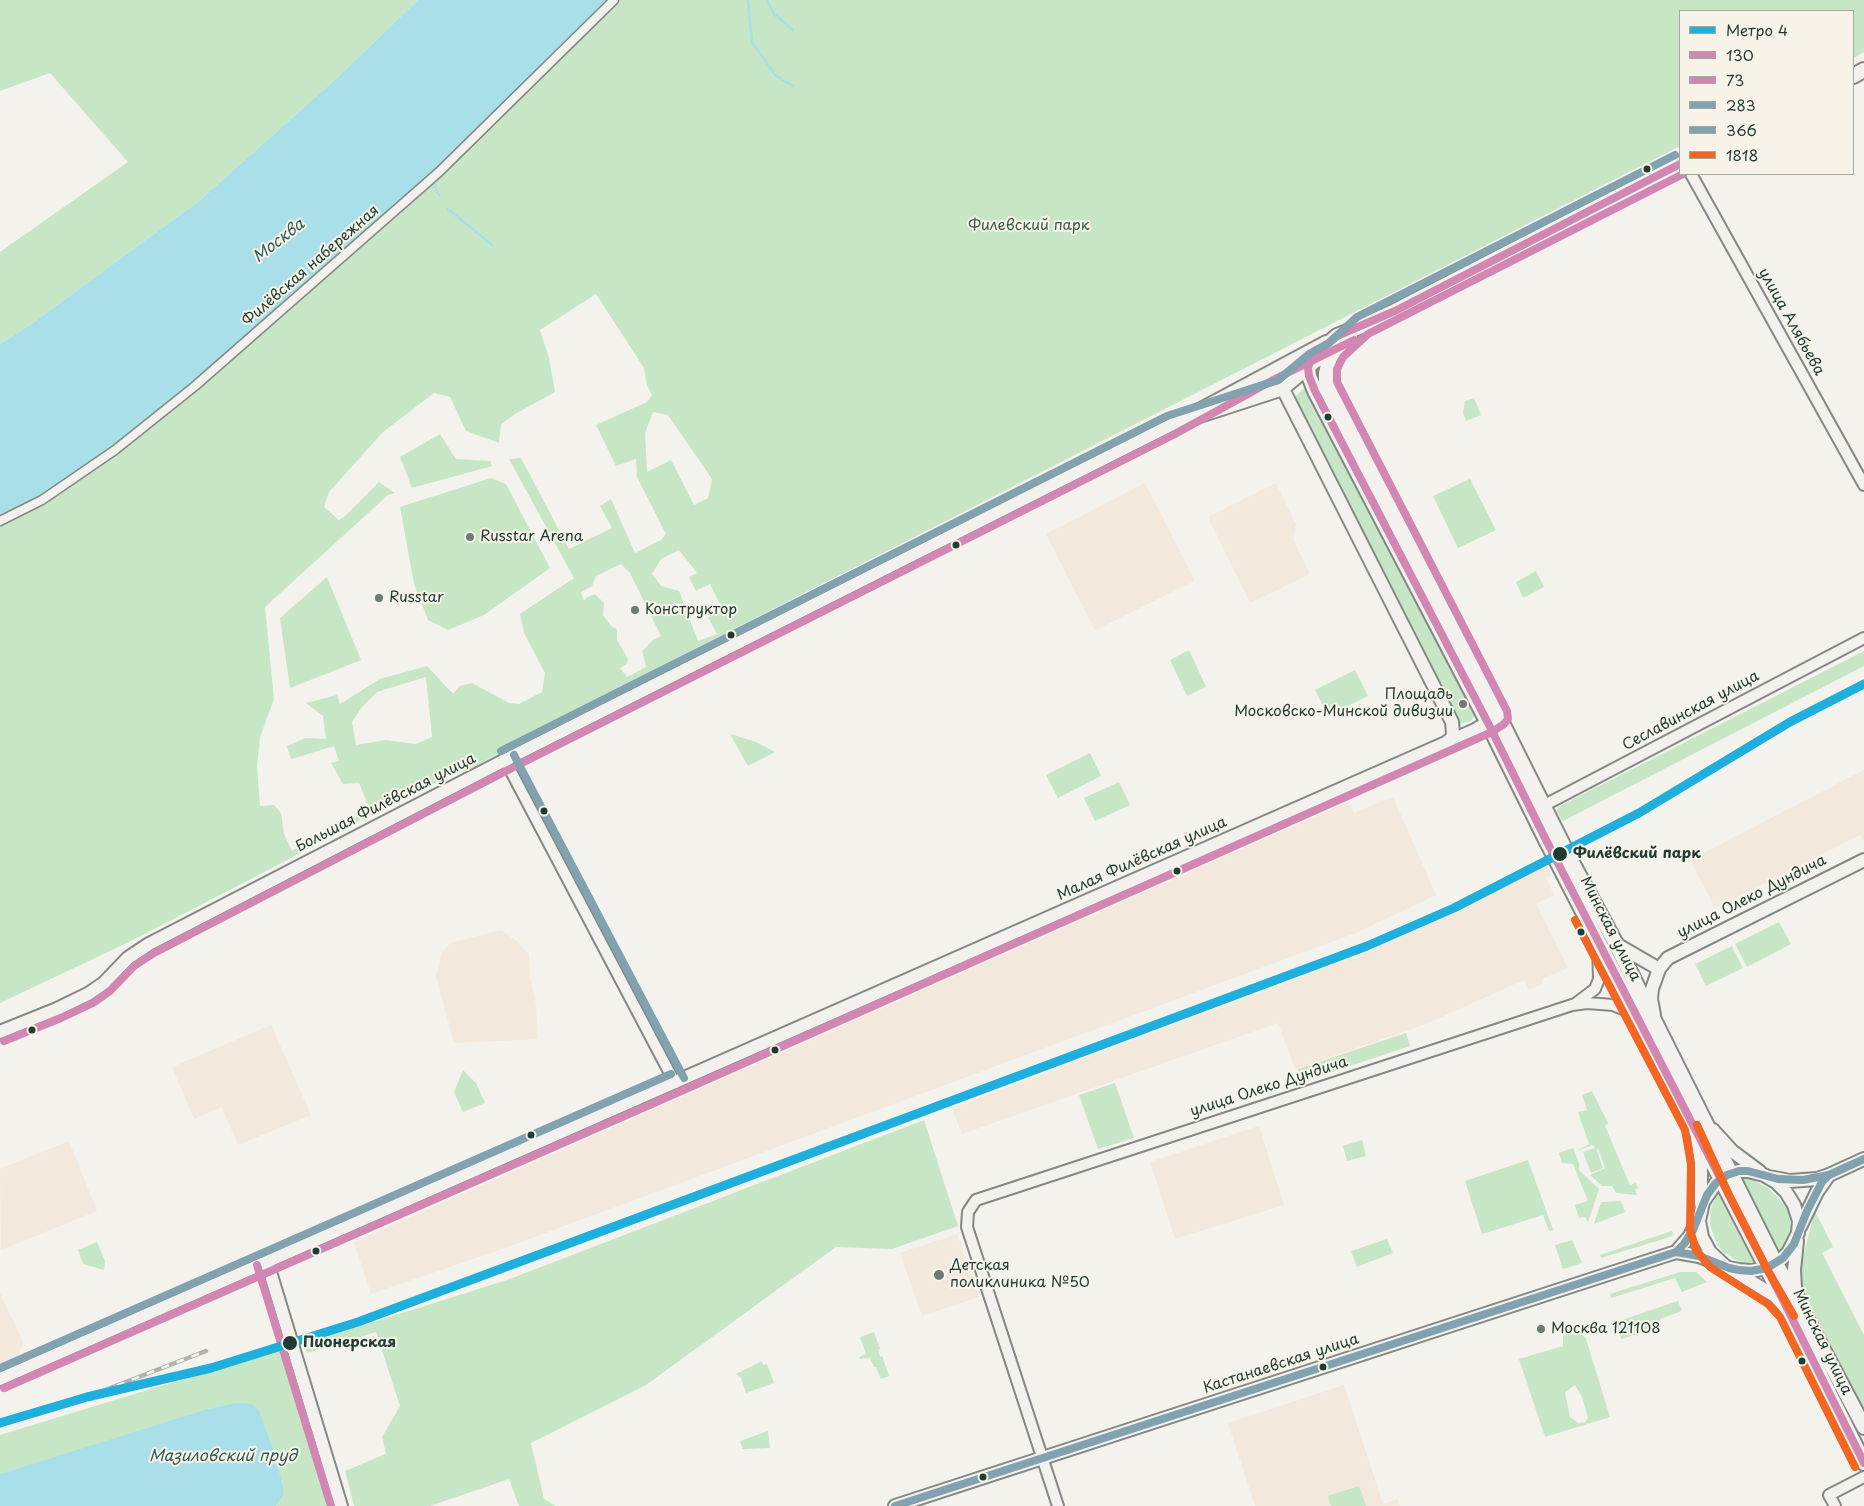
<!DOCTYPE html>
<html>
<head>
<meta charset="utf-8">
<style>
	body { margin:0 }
	#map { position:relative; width:1864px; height:1506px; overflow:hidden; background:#f4f2ec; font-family:"Playpen Sans",sans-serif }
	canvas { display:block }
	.legend { position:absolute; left:1679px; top:10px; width:175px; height:165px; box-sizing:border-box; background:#f7f3e8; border:1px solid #a1aaa0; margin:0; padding:6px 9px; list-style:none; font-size:15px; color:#1f3d34 }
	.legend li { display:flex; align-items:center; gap:10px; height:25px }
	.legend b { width:25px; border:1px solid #a1aaa0 }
</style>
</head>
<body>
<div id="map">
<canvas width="1864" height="1506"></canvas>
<ul class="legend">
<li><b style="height:6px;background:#1eafdc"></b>Метро 4</li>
<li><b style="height:6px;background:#d287b2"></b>130</li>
<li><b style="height:6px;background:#d287b2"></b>73</li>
<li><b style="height:6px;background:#81a2ae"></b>283</li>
<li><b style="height:6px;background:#81a2ae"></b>366</li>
<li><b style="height:6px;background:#f26522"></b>1818</li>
</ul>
</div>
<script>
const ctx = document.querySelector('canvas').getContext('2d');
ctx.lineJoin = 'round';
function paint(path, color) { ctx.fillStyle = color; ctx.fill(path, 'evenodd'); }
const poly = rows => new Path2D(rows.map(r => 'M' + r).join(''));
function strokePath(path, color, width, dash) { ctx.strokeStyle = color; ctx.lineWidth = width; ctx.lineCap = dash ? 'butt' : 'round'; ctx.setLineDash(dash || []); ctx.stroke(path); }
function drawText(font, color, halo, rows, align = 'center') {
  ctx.font = font + ' "Playpen Sans",sans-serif'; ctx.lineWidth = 4; ctx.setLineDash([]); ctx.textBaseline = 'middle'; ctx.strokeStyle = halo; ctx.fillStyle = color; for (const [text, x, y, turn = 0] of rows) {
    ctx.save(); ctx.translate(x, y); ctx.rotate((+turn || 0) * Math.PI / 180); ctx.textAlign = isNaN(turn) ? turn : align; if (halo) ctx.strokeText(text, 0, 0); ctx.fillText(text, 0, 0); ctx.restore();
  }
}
const built = poly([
	[1145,483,1195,581,1095,630,1046,534],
	[1276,483,1296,524,1293,539,1310,574,1250,603,1208,517],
	[1864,770,1864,841,1860,835,1715,908,1690,860],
	[1393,797,1436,895,1358,932,502,1249,371,1294,354,1242,1348,802,1354,813],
	[1547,865,1551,875,1546,878,1554,895,1536,904,1568,968,1542,979,1543,983,1529,990,1524,980,1426,1024,1295,1069,1278,1023,962,1134,952,1108,1371,951],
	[501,930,518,942,529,954,530,978,536,1004,538,1039,454,1043,436,976,442,953,450,943],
	[271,1025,311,1115,238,1145,222,1107,194,1119,172,1067],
	[1259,1126,1284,1205,1175,1239,1150,1162],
	[69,1141,97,1211,1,1250,0,1169],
	[957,1234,979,1297,922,1316,900,1253],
	[0,1293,23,1342,18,1356,0,1364],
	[1344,1385,1383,1504,1398,1499,1400,1506,1255,1506,1228,1423]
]);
const green = poly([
	[0,0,418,0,338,77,199,201,30,325,0,344,0,252,128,162,50,73,0,91],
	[607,0,1864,0,1864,52,1853,58,1853,11,1680,11,1680,146,679,657,466,771,459,771,362,819,276,866,133,940,0,1003,0,517,39,496,578,30],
	[596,294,644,368,647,385,652,395,647,402,596,425,616,466,636,459,637,477,666,534,661,540,635,553,611,499,600,506,612,528,569,549,521,458,509,459,574,578,520,614,524,633,545,673,542,692,519,704,509,703,472,683,460,686,453,694,427,666,380,679,340,704,337,695,306,703,323,716,326,739,305,738,287,746,291,759,334,746,339,761,331,763,343,784,359,783,370,810,292,851,284,834,281,813,274,805,260,806,257,767,260,737,274,699,265,607,388,495,395,493,379,482,344,517,339,520,324,507,329,492,383,432,434,393,450,397,466,431,499,443,501,424,515,414,555,392,549,358,540,330],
	[653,412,668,415,712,479,708,498,694,505,671,460,647,472,645,433],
	[679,550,697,573,689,577,696,591,710,584,723,610,708,617,717,634,698,641,679,591,661,586,652,574,661,559],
	[621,564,630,573,661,636,653,640,642,651,646,667,627,677,620,668,627,664,628,659,617,640,617,629,611,626,603,615,604,603,595,594,586,598,584,601,581,592,592,586,596,576],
	[426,677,432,737,416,744,386,740,356,745,352,722,362,707,377,692],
	[1305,387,1476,713,1471,721,1460,724,1455,719,1295,397],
	[1474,398,1481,415,1466,421,1463,413,1465,401],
	[440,434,456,459,490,461,492,466,412,488,400,457],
	[491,478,506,484,550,568,484,615,448,630,428,620,414,584,400,507],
	[1470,479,1496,530,1458,548,1433,496],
	[1536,571,1544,587,1523,598,1516,582],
	[327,577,361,660,290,688,280,618],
	[1189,650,1206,687,1187,696,1170,660],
	[1864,651,1864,666,1563,821,1561,819,1557,811,1558,807],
	[1355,670,1368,696,1328,716,1315,690],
	[730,734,756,742,775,752,748,766],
	[1090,753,1101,776,1058,798,1046,775],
	[1119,782,1130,805,1095,821,1084,798],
	[1779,922,1791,944,1747,967,1735,944],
	[1732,946,1743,968,1706,986,1695,964],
	[1406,1033,1410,1046,1302,1082,1298,1069],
	[463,1070,476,1083,485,1103,463,1112,454,1092],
	[1115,1083,1134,1138,1098,1149,1079,1095],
	[1592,1091,1608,1123,1605,1126,1630,1185,1636,1183,1637,1186,1638,1188,1635,1189,1637,1195,1616,1193,1612,1186,1602,1186,1590,1175,1605,1168,1599,1151,1596,1148,1603,1168,1591,1173,1583,1152,1595,1148,1593,1145,1576,1151,1589,1144,1578,1112,1587,1110,1582,1095],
	[924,1120,958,1226,892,1249,836,1247,646,1385,531,1443,544,1499,556,1506,519,1506,509,1479,430,1506,354,1506,345,1471,386,1454,382,1437,400,1406,376,1332,307,1353,304,1344,507,1280],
	[1362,1140,1366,1156,1347,1161,1343,1146],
	[1573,1148,1579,1163,1579,1170,1599,1189,1588,1222,1585,1217,1579,1218,1575,1205,1588,1201,1573,1164,1562,1163,1559,1153],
	[1528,1160,1553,1230,1549,1231,1543,1215,1482,1234,1465,1181],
	[1743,1178,1750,1179,1768,1188,1783,1203,1789,1213,1791,1229,1785,1245,1778,1252,1776,1252,1738,1180],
	[1719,1190,1757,1261,1756,1263,1737,1261,1722,1251,1717,1244,1710,1225,1710,1217,1711,1208],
	[1621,1201,1625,1212,1594,1224,1601,1202],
	[1815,1211,1833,1247,1822,1253,1864,1335,1864,1410,1800,1285,1800,1268],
	[1672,1231,1673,1236,1601,1258,1600,1255],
	[1387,1239,1393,1253,1357,1267,1351,1251],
	[1572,1240,1582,1263,1563,1269,1555,1245],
	[97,1242,105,1261,104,1270,83,1264,78,1250],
	[1680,1272,1696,1272,1707,1282,1682,1292,1675,1278,1611,1298,1610,1294],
	[1678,1301,1682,1311,1660,1319,1661,1327,1621,1339,1616,1322],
	[1580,1331,1586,1339,1610,1417,1545,1437,1519,1359,1563,1346,1563,1336],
	[1575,1385,1582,1397,1588,1418,1585,1422,1578,1423,1570,1417,1565,1392],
	[874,1332,880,1349,878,1350,880,1357,882,1356,889,1376,881,1379,876,1367,874,1367,870,1358,860,1359,859,1357,866,1354,860,1337],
	[279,1350,327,1506,276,1506,283,1496,231,1404,0,1474,0,1435],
	[762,1361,763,1365,767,1364,774,1383,746,1393,741,1378,736,1374],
	[768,1431,770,1448,743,1449,740,1441],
	[1359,1486,1366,1506,1331,1506,1328,1496]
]);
const water = poly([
	[418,0,607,0,428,178,193,383,113,447,39,496,0,517,0,344,30,325,199,201,338,77],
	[244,1403,253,1405,259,1411,273,1449,283,1487,283,1496,276,1506,0,1506,0,1474,205,1410,231,1404]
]);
const stream = poly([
	[748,0,752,42,775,75,793,86],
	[767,0,774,14,793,30],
	[433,184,439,195],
	[448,209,492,245]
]);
const pedestrian = poly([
	[0,521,42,500,115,450,195,386,439,172,614,0]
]);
const minor = poly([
	[1691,174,1864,485],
	[505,760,675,1083],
	[1539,808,1864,638],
	[1575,1004,1595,989,1599,979,1598,947],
	[1058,1506,967,1227,968,1212,976,1200,1572,1005,1587,1003,1613,1005,1628,1011,1636,1017],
	[1835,1506,1829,1495,1864,1477]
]);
const tertiary = poly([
	[1283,389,1452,722,1453,733,1452,738,1447,742],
	[1200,416,1283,389,1315,362,1335,351],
	[1616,944,1659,969],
	[1654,1015,1651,999,1652,989,1659,969,1668,958,1864,860],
	[0,1032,57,1009,88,994,104,983,128,958,149,944,505,760,1171,425,1326,342],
	[1713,1130,1732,1151,1760,1172],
	[1697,1137,1701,1163,1701,1204],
	[1769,1177,1790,1181,1817,1179,1829,1175,1864,1159],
	[1800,1227,1817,1192,1829,1175],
	[1797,1241,1794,1270,1795,1287,1798,1298],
	[1676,1252,1690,1236,1699,1217],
	[267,1262,341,1506],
	[1733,1271,1775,1296,1784,1306],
	[0,1379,1475,730,1496,717],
	[895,1506,1676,1252,1699,1256,1729,1268,1739,1270,1751,1271,1767,1268,1776,1264,1788,1253,1798,1233,1799,1221,1794,1205,1786,1192,1776,1182,1764,1175,1748,1171,1739,1171,1727,1175,1716,1183,1703,1202,1699,1221,1702,1237,1710,1252,1725,1266]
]);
const secondary = poly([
	[1853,76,1864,70],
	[1680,164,1395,311,1362,326,1337,336,1311,358,1308,368,1309,376,1315,391,1488,723,1546,840,1780,1294,1864,1463],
	[1350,337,1335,351,1330,358,1326,373,1326,382,1476,671,1568,855,1616,944,1776,1264,1795,1297,1864,1427]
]);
const rail = poly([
	[87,1397,206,1351]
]);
const bus1 = poly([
	[1680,164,1395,311,1337,336,1311,358,1308,368,1309,376,1315,391,1488,723,1546,840,1780,1294,1864,1463]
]);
const bus2 = poly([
	[4,1041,61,1018,93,1003,110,991,134,966,154,953,510,769,1175,434,1275,379,1354,340],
	[257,1265,331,1506],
	[4,1388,679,1092,1492,732,1504,724,1508,719,1507,711,1337,382,1337,369,1343,357,1368,334,1683,174]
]);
const bus3 = poly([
	[501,751,1167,416,1278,380,1309,354,1329,343,1357,317,1675,155],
	[514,755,684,1078],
	[0,1368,671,1074]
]);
const bus4 = poly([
	[1658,1258,1676,1252,1684,1244,1693,1230,1707,1195,1716,1183,1727,1175,1739,1171,1748,1171,1778,1179,1803,1180,1829,1175,1842,1169],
	[895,1506,1676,1252,1699,1256,1729,1268,1739,1270,1751,1271,1767,1268,1783,1258,1794,1244,1807,1211,1822,1182,1829,1175,1864,1159]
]);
const bus5 = poly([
	[1575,920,1685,1130,1691,1164,1690,1230,1696,1250,1710,1267,1768,1304,1780,1317,1855,1467],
	[1697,1125,1729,1195,1767,1269,1794,1316]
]);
const metro1 = poly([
	[0,1423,87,1397,211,1368,358,1322,1367,946,1454,908,1639,813,1790,722,1864,684]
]);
const markers = [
	[1647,169,4.5,"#1f3d34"],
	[1328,417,4.5,"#1f3d34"],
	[470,537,5,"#6a7c74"],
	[956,545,4.5,"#1f3d34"],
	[379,598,5,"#6a7c74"],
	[635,610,5,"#6a7c74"],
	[731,635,4.5,"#1f3d34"],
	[1463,704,5,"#6a7c74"],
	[544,811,4.5,"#1f3d34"],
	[1560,854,8,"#1f3d34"],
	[1177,871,4.5,"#1f3d34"],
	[1581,932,4.5,"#1f3d34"],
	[32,1030,4.5,"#1f3d34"],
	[775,1050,4.5,"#1f3d34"],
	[531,1135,4.5,"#1f3d34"],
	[316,1251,4.5,"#1f3d34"],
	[939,1275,6,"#6a7c74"],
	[1541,1329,5,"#6a7c74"],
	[290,1343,8,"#1f3d34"],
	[1802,1361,4.5,"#1f3d34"],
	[1323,1367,4.5,"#1f3d34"],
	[983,1477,4.5,"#1f3d34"]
];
const parkNames = [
	["Филевский парк",1029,226]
];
const streetNames = [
	["Филёвская набережная",311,266,-41],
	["улица Алябьева",1791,322,61],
	["Сеславинская улица",1691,711,-28],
	["Большая Филёвская улица",386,803,-27],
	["Малая Филёвская улица",1142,859,-24],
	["улица Олеко Дундича",1752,897,-27],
	["Минская улица",1610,929,63],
	["улица Олеко Дундича",1269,1087,-18],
	["Минская улица",1822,1342,64],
	["Кастанаевская улица",1281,1364,-18]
];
const poiNames = [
	["Russtar Arena",480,537],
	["Russtar",389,598],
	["Конструктор",645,610],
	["Площадь",1453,695,"right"],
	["Московско-Минской дивизии",1453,712,"right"],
	["Детская",950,1266],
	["поликлиника №50",950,1283],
	["Москва 121108",1551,1329]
];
const stopNames = [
	["Филёвский парк",1573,854],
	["Пионерская",303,1343]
];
const waterNames = [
	["Москва",279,241,-38],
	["Мазиловский пруд",223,1457]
];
paint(built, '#f2e8dc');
paint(green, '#c6e6c5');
paint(water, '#a9dfe8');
strokePath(stream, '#a9dfe8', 2.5);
strokePath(pedestrian, '#848985', 11);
strokePath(minor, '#848985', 14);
strokePath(tertiary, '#848985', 16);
strokePath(secondary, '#848985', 18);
strokePath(pedestrian, '#f2f1ed', 8);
strokePath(minor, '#f2f1ed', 10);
strokePath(tertiary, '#f2f1ed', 12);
strokePath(secondary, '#f2f1ed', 14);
strokePath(rail, '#b0b2ae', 4.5);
strokePath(rail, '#f7f3e8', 2.5, [8]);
strokePath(bus1, '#d287b2', 8);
strokePath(bus2, '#d287b2', 8);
strokePath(bus3, '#81a2ae', 8);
strokePath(bus4, '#81a2ae', 8);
strokePath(bus5, '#f26522', 8);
strokePath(metro1, '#1eafdc', 9);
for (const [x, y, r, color] of markers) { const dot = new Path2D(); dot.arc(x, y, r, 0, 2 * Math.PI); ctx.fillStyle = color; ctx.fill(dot); strokePath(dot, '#f7f3e8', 2); }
drawText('15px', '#395d4b', '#f7f3e8', parkNames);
drawText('15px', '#1f3d34', '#f7f3e8', streetNames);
drawText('15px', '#1f3d34', '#f7f3e8', poiNames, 'left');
drawText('bold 15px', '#1f3d34', '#f7f3e8', stopNames, 'left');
drawText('italic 16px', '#345c58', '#f7f3e8', waterNames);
</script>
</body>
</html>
